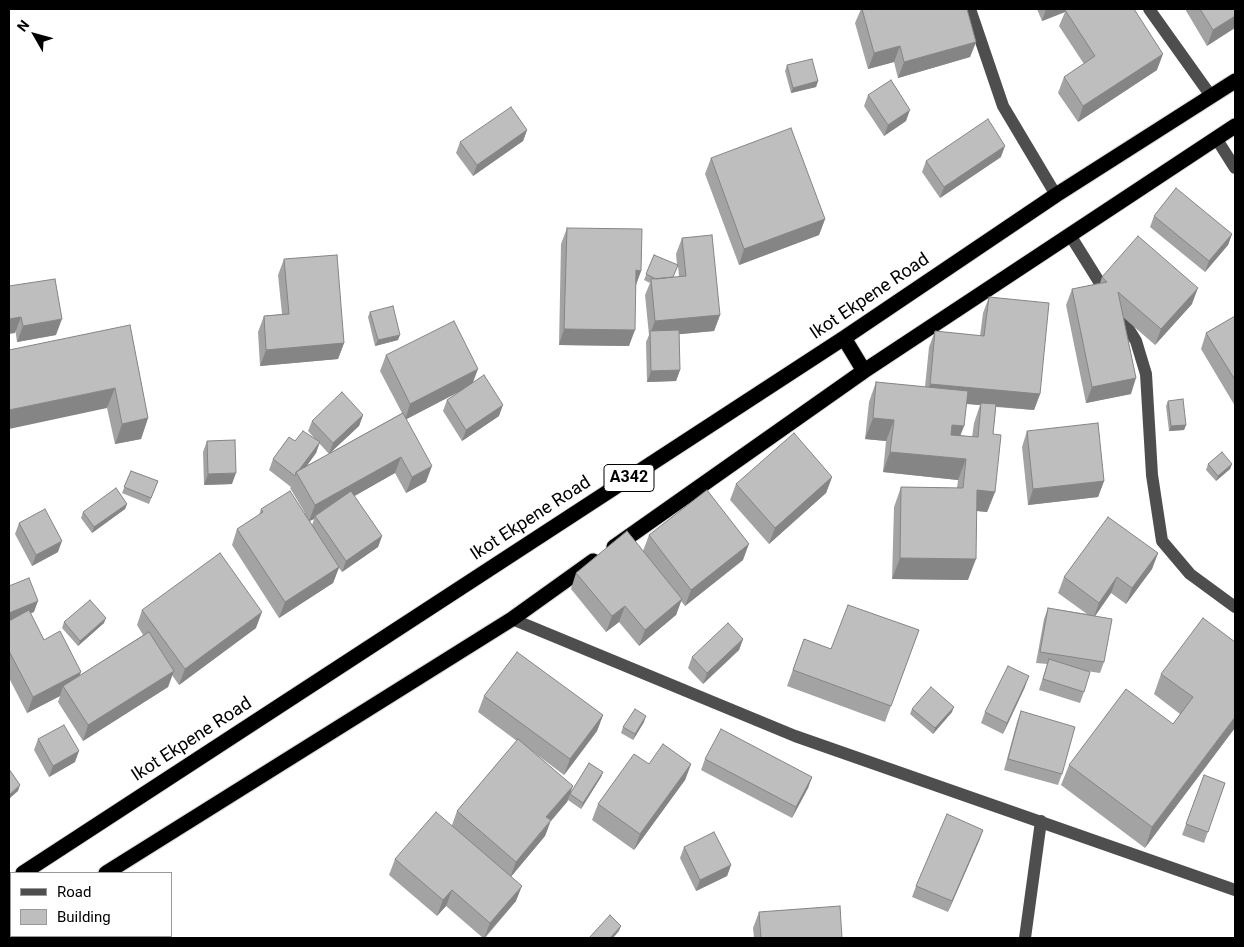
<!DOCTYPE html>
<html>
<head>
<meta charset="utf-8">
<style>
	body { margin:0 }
	#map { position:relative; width:1244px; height:947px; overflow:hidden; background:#fff; font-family:Roboto,sans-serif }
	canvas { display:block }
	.frame { position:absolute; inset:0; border:10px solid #000; pointer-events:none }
	.legend { position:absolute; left:10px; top:872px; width:162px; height:65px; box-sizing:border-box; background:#fff; border:1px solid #999; margin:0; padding:6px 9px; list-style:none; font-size:15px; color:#000 }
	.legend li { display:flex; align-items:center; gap:10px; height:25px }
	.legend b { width:25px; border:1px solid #999 }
	.north { position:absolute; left:10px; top:10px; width:50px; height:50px; -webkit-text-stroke:4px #fff; paint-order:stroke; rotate:308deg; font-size:14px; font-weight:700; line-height:20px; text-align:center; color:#000 }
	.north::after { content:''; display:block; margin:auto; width:18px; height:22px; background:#000; clip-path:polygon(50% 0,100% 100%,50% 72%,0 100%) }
</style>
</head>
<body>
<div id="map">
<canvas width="1244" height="947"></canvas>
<div class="frame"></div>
<ul class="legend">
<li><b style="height:6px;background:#4e4e4e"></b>Road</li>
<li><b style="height:14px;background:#bebebe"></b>Building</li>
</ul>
<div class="north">N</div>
</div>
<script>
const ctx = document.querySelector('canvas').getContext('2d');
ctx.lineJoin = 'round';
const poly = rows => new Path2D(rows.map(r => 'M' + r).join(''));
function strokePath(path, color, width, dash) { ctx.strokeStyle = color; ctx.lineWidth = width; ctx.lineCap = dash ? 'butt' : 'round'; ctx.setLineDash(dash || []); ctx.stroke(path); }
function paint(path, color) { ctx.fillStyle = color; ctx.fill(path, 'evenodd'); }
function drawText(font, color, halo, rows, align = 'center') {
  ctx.font = font + ' Roboto,sans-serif'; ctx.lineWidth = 4; ctx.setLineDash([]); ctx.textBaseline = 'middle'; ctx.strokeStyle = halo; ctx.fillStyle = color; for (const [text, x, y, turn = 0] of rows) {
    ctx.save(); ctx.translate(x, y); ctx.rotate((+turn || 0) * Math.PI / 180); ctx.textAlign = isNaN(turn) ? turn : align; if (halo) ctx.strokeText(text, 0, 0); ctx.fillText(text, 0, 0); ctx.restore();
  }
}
const minor = poly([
	[970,9,1003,106,1056,195],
	[1149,9,1211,96],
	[1216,138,1235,168],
	[1070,235,1136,341,1146,374,1152,475,1162,541,1190,574,1235,607],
	[512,619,795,736,1235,890],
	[1025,938,1041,821]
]);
const highway = poly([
	[844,338,864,371],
	[614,547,864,371,1235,126],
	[23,873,844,338,1056,195,1235,81],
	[106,873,512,619,593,561],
	[9,882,11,881],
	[9,934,11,933]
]);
const wall = poly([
	[861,9,967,9,976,42,970,57,898,78,894,62,868,69,855,23],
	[1037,9,1134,9,1157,70,1078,122,1058,93,1064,77,1084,64,1059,26,1065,12,1042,21],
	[1185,9,1235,9,1207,46],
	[787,65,818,81,816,87,791,93,785,71],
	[868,95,906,121,884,136,864,106],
	[527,130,523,141,473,176,456,153,460,142],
	[1001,157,940,198,922,172,926,161],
	[711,158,825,219,819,235,739,265,705,174],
	[1154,216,1232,234,1228,245,1205,272,1150,227],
	[567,228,641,271,636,285,629,346,559,345,561,244],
	[682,238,720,315,714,331,679,334,680,370,676,381,647,382,646,342,649,335,645,295,650,283,644,280,654,255,677,265,676,254],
	[678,266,679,277,673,277],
	[284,259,344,343,338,359,260,366,258,332,264,316,282,314,278,275],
	[1102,277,1192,304,1155,345,1124,318,1131,394,1086,403,1066,305,1072,289,1100,283],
	[9,286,56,335,17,342],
	[989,297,1040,394,1034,410,996,407,993,434,995,492,987,512,976,511,968,580,892,579,894,507,901,487,957,488,958,480,883,472,886,441,865,439,869,402,876,382,925,387,929,347,935,331,980,336,983,313],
	[966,404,980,405,974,423,972,437,960,435,964,426],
	[370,312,398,340,375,346,368,317],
	[1235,316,1235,406,1201,349,1206,333],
	[130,325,148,418,141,439,115,444,107,408],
	[386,355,473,383,499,416,462,441,443,411,447,400,462,390,406,419,426,482,406,493,395,473,354,496,382,536,378,547,342,572,339,568,333,583,279,618,232,545,237,529,259,515,261,509,305,513,290,488,291,487,269,470,273,459,295,441,316,440,308,431,312,421,363,415,359,426,330,453,402,413,380,371],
	[319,443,329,454,306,466,316,453],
	[314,519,312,525,310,521],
	[1168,401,1186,425,1184,430,1169,431,1166,406],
	[1027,431,1104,481,1098,497,1028,505,1022,447],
	[207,441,232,484,204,485,203,452],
	[1208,464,1232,464,1230,469,1216,481,1206,470],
	[131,471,158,481,149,504,122,493],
	[832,477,826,493,769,544,730,500,736,484],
	[127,504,125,509,92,533,81,518,83,512],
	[19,523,58,552,32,566,15,534],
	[649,535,743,560,685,606,681,601,676,615,639,646,619,622,606,632,571,589,576,573,643,551],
	[1158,553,1152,569,1126,604,1111,593,1095,616,1104,662,1100,673,1086,671,1084,692,1080,703,1039,690,1047,664,1036,663,1044,619,1048,608,1087,614,1058,593,1064,577],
	[9,586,34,612,30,613,44,640,79,676,143,635,137,625,142,610,256,628,179,685,172,675,168,687,83,741,58,702,60,696,27,713,9,678],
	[64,622,104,623,78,646,62,628],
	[919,630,885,722,787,686,804,639,831,649],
	[743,639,739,650,703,684,688,668,692,657],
	[1235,642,1145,848,1061,785,1069,765,1173,724,1180,714,1154,694,1161,674],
	[1025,687,1003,734,981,723,985,712],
	[484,696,603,715,597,731,564,775,532,751,571,792,603,772,601,777,581,809,568,800,567,802,551,820,545,836,511,876,516,901,485,938,483,938,446,906,437,916,389,875,395,859,452,825,457,811,517,741,478,712],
	[912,709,952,712,933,734,910,714],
	[1021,711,1062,774,1058,785,1004,770,1017,722],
	[644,722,633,740,621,733,623,727],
	[38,739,75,762,49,777,34,750],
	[705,759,812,777,808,788,792,818,701,770],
	[649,764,691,764,685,780,634,850,592,820,598,804],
	[1204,775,1225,783,1204,843,1182,835],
	[983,830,979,841,948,912,912,897,916,886],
	[684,847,731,865,727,876,696,891,680,858],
	[759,912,842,938,754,938,753,928]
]);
const shadedWall = poly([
	[1046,9,1073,9,1065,10,1065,12,1042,21],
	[1235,16,1235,28,1207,46,1213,30],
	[976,42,970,57,898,78,904,62],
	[900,46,894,62,868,69,874,53],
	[1163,54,1157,70,1078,122,1083,106],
	[818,81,816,87,791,93,793,88],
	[910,110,906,121,884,136,888,125],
	[527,130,523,141,473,176,477,165],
	[1005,146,1001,157,940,198,944,187],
	[825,219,819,235,739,265,744,249],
	[1232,234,1228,245,1205,272,1209,261],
	[636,270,641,271,635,287],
	[1198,288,1192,304,1155,345,1161,329],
	[720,315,714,331,650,337,650,334,655,321],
	[21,317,15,333,9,334,9,319],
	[62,319,56,335,17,342,23,326],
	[564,329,635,330,629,346,559,345],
	[400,335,398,340,375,346,378,340],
	[344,343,338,359,260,366,266,350],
	[478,369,472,385,405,420,410,404],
	[680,370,676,381,647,382,651,371],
	[1136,378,1131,394,1086,403,1092,387],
	[930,384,1040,394,1034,410,981,405,981,403,980,405,924,400],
	[115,388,107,408,9,429,9,410],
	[503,405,499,416,462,441,466,430],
	[363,415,359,426,329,454,333,443],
	[148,418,141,439,115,444,122,424],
	[873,418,894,420,886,441,865,439],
	[952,425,964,426,956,447,945,445],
	[1186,425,1184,430,1169,431,1171,426],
	[320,442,316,453,299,477,297,473],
	[890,452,966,459,958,480,883,472],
	[401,457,395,473,316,518,315,516,314,519,309,521,315,505],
	[1232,464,1230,469,1216,481,1218,476],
	[432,466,426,482,406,493,412,477],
	[236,473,232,484,204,485,208,474],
	[832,477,826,493,769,544,775,528],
	[1104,481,1098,497,1028,505,1033,489],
	[977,490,995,492,987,512,969,510],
	[127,504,125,509,92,533,94,527],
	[382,536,378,547,342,572,346,561],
	[62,541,58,552,32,566,36,555],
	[749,544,743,560,685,606,691,590],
	[1158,553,1152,569,1126,604,1132,588],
	[900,558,976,559,968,580,892,579],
	[339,567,333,583,279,618,285,602],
	[1117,577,1111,593,1093,619,1099,603],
	[682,599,676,615,639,646,645,630],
	[38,601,34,612,9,622,9,613],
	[625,606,619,622,606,632,612,616],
	[262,612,256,628,179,685,185,669],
	[106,618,104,623,78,646,80,641],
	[743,639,739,650,703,684,707,673],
	[174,671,168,687,83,741,88,725],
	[81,672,75,688,63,686,60,696,27,713,33,697],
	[1029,676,1025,687,1003,734,1007,723],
	[954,707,952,712,933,734,935,728],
	[603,715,597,731,564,775,570,759],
	[646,716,644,722,633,740,635,734],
	[1235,717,1235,728,1145,848,1152,827],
	[79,751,75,762,49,777,53,766],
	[691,764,685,780,634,850,640,834],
	[603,772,601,777,581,809,583,803],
	[812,777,808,788,792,818,796,807],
	[20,785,18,791,9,799,9,795],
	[573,786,567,802,541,833,546,817],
	[551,820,545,836,510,878,516,862],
	[983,830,979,841,948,912,952,901],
	[731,865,727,876,696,891,700,880],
	[522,886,516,901,484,938,490,923],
	[452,890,446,906,437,916,443,900],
	[621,926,619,931,613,938,610,938]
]);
const building = poly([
	[862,9,967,9,976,42,904,62,900,46,874,53,862,9],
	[1068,9,1134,9,1163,54,1083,106,1064,77,1095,56,1065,10,1068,9],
	[1200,9,1235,9,1235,16,1213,30,1200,9],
	[812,59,818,81,793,88,787,65,812,59],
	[891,80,910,110,888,125,868,95,891,80],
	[511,107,527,130,477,165,460,142,511,107],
	[988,119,1005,146,944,187,926,161,988,119],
	[791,128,825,219,744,249,711,158,791,128],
	[1176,188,1232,234,1209,261,1154,216,1176,188],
	[567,228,642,229,641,271,636,270,635,330,564,329,567,228],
	[712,235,720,315,655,321,651,279,686,276,682,238,712,235],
	[1138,236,1198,288,1161,329,1118,292,1136,378,1092,387,1072,289,1107,282,1102,277,1138,236],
	[337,255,344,343,266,350,264,316,289,314,284,259,337,255],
	[654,255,678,265,673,277,656,279,646,274,654,255],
	[55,279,62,319,23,326,21,317,9,319,9,286,55,279],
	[989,297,1049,303,1040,394,930,384,935,331,984,336,989,297],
	[393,306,400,335,378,340,370,312,393,306],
	[1235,316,1235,380,1206,333,1235,316],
	[454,321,478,369,410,404,386,355,454,321],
	[130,325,148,418,122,424,115,388,9,410,9,350,130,325],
	[679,330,680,370,651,371,650,331,679,330],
	[484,375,503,405,466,430,447,400,484,375],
	[876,382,968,391,964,426,952,425,951,435,978,437,981,403,996,404,993,434,1001,435,995,492,977,490,976,559,900,558,901,487,963,488,966,459,890,452,894,420,873,418,876,382],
	[342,392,363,415,333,443,312,421,342,392],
	[1183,399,1186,425,1171,426,1168,401,1183,399],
	[403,413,432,466,412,477,401,457,315,505,296,472,403,413],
	[1098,423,1104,481,1033,489,1027,431,1098,423],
	[303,431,320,442,299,470,296,472,295,476,273,459,289,437,295,441,303,431],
	[794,433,832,477,775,528,736,484,794,433],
	[235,440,236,473,208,474,207,441,235,440],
	[1222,452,1232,464,1218,476,1208,464,1222,452],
	[131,471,158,481,151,498,124,487,131,471],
	[116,488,127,504,94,527,83,512,116,488],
	[707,490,749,544,691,590,649,535,707,490],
	[290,491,339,567,285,602,237,529,263,512,261,509,290,491],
	[351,491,382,536,346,561,315,516,351,491],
	[45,509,62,541,36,555,19,523,45,509],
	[1108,517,1158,553,1132,588,1117,577,1099,603,1064,577,1108,517],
	[627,531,682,599,645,630,625,606,612,616,576,573,627,531],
	[220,553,262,612,185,669,142,610,220,553],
	[29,578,38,601,9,613,9,586,29,578],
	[90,600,106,618,80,641,64,622,90,600],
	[848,605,919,630,891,706,793,670,804,639,831,649,848,605],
	[1048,608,1112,619,1104,662,1040,652,1048,608],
	[29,610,44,640,60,631,81,672,33,697,9,651,9,621,29,610],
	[1203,618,1235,642,1235,717,1152,827,1069,765,1126,689,1173,724,1193,697,1161,674,1203,618],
	[728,623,743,639,707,673,692,657,728,623],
	[149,632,174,671,88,725,63,686,149,632],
	[517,652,603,715,570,759,484,696,517,652],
	[1049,659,1090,672,1084,692,1043,679,1049,659],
	[1008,666,1029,676,1007,723,985,712,1008,666],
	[931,687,954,707,935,728,912,709,931,687],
	[635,709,646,716,635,734,623,727,635,709],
	[1021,711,1075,727,1062,774,1008,759,1021,711],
	[64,725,79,751,53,766,38,739,64,725],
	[721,729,812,777,796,807,705,759,721,729],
	[518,739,573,786,546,817,551,820,516,862,457,811,518,739],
	[663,744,691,764,640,834,598,804,634,754,649,764,663,744],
	[589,763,603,772,583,803,570,794,589,763],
	[9,769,20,785,9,795,9,769],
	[1204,775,1225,783,1208,832,1186,824,1204,775],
	[436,812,522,886,490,923,452,890,443,900,395,859,436,812],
	[947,814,983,830,952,901,916,886,947,814],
	[714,832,731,865,700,880,684,847,714,832],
	[840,906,842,938,761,938,759,912,840,906],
	[610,915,621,926,610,938,589,938,610,915]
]);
const shields = [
	[629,478,50]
];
const shieldNames = [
	["A342",629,478]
];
const streetNames = [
	["Ikot Ekpene Road",870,297,-34],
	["Ikot Ekpene Road",531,519,-33],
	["Ikot Ekpene Road",192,740,-33]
];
strokePath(highway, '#dbdbdb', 17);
strokePath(minor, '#4e4e4e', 12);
strokePath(highway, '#000', 15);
paint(wall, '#a3a3a3');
paint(shadedWall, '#858585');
paint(building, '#bebebe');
strokePath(building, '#858585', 1);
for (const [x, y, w] of shields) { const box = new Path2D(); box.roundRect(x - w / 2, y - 13.5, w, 27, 4); ctx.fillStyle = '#fff'; ctx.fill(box); strokePath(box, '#000', 1); }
drawText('bold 16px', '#000', null, shieldNames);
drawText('18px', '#000', '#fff', streetNames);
</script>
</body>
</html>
